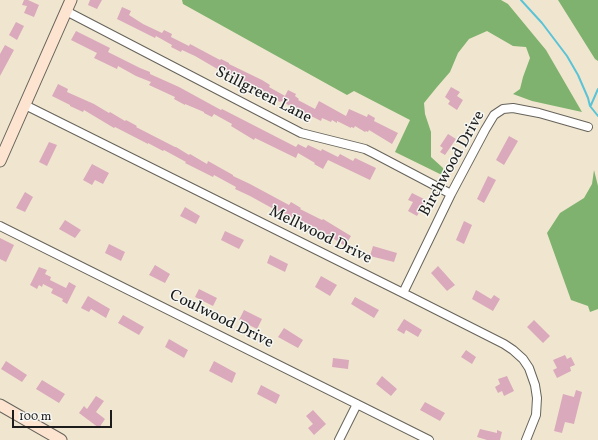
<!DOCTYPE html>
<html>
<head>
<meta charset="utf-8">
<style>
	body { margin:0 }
	#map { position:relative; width:598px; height:440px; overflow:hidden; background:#f0e6cf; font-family:Vollkorn,serif }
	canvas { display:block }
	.scale { position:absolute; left:12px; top:410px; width:100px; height:18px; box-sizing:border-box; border:2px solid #1c1c1c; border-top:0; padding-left:5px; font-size:12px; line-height:14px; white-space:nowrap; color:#1c1c1c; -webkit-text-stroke:3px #f6f6f2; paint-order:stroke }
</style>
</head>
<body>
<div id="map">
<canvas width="598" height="440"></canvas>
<div class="scale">100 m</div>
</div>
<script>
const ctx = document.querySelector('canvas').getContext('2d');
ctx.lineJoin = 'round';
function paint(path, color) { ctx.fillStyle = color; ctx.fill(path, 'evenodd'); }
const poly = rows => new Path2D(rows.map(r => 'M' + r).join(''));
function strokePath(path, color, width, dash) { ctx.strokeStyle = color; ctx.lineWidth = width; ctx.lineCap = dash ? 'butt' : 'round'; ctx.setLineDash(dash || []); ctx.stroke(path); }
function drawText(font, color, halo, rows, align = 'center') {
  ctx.font = font + ' Vollkorn,serif'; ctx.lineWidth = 3; ctx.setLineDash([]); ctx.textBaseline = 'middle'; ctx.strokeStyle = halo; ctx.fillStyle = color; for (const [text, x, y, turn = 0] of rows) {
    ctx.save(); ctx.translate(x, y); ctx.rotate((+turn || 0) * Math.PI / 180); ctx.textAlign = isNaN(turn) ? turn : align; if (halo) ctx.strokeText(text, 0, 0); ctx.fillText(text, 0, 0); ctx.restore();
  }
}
const forest = poly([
	[182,0,501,0,508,4,546,50,582,112,532,101,513,94,520,89,523,77,530,58,526,47,513,46,487,31,469,39,458,53,450,72,437,87,424,103,425,114,431,132,431,157,443,168,444,176,395,152,410,120,354,91,347,95,183,4],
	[558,0,598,0,598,61,595,59],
	[594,170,598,186,598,309,590,312,588,306,571,300,547,233,560,213,584,198,592,184]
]);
const stream = poly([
	[521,0,542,23,567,56,578,75,588,98,590,106,598,116],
	[591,105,598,89]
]);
const building = poly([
	[24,0,28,0,39,5,34,17,24,13,27,6,22,5],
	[90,0,102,0,97,9,88,5],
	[122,7,131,11,129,15,143,24,162,33,164,30,172,34,171,37,189,46,190,44,220,60,221,59,229,63,229,64,262,80,270,85,269,87,285,96,288,90,296,94,295,96,299,99,298,100,315,109,319,101,346,116,349,109,367,117,368,114,375,118,374,121,398,133,392,144,369,130,368,132,366,131,365,132,355,126,354,128,351,127,351,128,337,121,337,123,332,120,331,122,322,118,321,121,307,114,307,115,281,101,280,102,269,96,270,95,254,85,253,87,238,80,238,81,195,56,182,50,181,52,171,47,172,45,156,36,155,38,117,19],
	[16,22,24,26,17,40,9,35],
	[76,31,110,48,108,52,140,68,150,72,150,74,179,87,221,110,222,109,296,147,298,144,306,148,308,145,321,151,322,149,338,157,340,154,353,161,355,158,376,168,370,180,328,160,323,169,314,164,315,163,298,153,296,158,255,138,254,140,231,126,232,124,214,114,212,117,204,113,204,112,185,104,185,105,174,99,175,97,149,85,151,82,136,76,118,66,117,69,94,58,97,53,71,40],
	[5,45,14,50,0,76,0,54],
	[58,84,68,89,67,92,94,104,109,113,110,112,125,121,126,120,137,126,136,127,175,147,176,147,189,155,190,154,207,164,208,161,233,175,233,176,250,184,289,205,291,202,301,208,300,209,322,220,323,219,351,236,345,246,328,235,313,227,312,228,280,211,279,212,250,196,235,189,236,187,214,175,213,177,185,163,186,162,164,150,163,151,148,143,148,144,115,127,114,128,84,110,83,112,70,106,70,105,52,96],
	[451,87,460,92,457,96,463,100,457,110,448,104,450,101,445,97],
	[448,134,456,139,445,155,440,152,443,148,440,146],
	[509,136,518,141,504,165,496,160],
	[49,142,57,145,47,166,39,162],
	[92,164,109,173,103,184,95,180,92,185,83,180],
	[488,176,496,180,484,203,477,199],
	[25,192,33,197,25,212,16,208],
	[412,193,426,200,417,216,408,211,413,202,408,200],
	[185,207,200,216,196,224,180,216],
	[65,220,81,230,75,238,59,229],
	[464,221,472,225,464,244,456,240],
	[225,231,244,240,239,249,221,240],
	[0,238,14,245,6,262,0,259],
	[109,244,125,252,121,261,105,253],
	[373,246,397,253,394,262,370,256],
	[270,255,288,264,285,272,267,263],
	[155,265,170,274,165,283,149,275],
	[438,266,455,285,447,291,431,273],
	[39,267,47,270,45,274,51,277,50,280,66,288,69,282,76,286,67,304,62,301,63,299,51,293,53,289,43,284,42,287,39,285,37,289,30,285],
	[321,276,337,285,330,296,315,287],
	[199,289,217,298,213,306,195,297],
	[476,290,491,299,494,295,500,299,493,311,472,299],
	[88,296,110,309,106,318,91,309,89,312,81,308],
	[355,297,379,310,374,318,351,304],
	[244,310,262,319,257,329,239,320],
	[123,315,144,327,139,335,118,323],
	[404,319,422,330,418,337,406,330,404,334,397,330],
	[534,320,550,336,543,343,527,327],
	[284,328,303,340,298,348,278,337],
	[169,339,188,350,184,358,165,347],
	[466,350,476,357,472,364,461,357],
	[565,355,567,359,571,357,575,365,570,367,571,371,557,378,553,370,557,368,553,360],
	[333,358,349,360,348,369,332,367],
	[6,361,27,375,22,382,1,369],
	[214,361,236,373,232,383,209,371],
	[382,376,397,389,391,396,376,384],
	[507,376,514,391,504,396,502,391,498,393,495,387,500,384,498,379],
	[42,380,65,394,59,403,36,389],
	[261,385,280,395,276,404,257,394],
	[576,390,582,392,574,424,565,422,562,433,554,431,563,394,574,397],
	[96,396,104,401,96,412,105,419,99,428,79,413,84,406,87,409],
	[425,402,445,413,440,421,420,410],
	[313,410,326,424,314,435,308,428,313,424,306,416],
	[480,429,497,433,497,430,502,432,500,440,487,440,477,437]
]);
const street = poly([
	[66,11,301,133,365,149,373,153,451,194],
	[25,105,403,293,504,344,513,350,523,359,529,368,535,385,537,398,536,415,526,440],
	[0,226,429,440],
	[403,293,451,194,485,130,494,115,503,109,513,108,539,113,588,127],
	[339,440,357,404]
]);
const secondary = poly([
	[0,161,71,0],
	[0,405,61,440]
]);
const streetNames = [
	["Stillgreen Lane",263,96,27],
	["Birchwood Drive",453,164,-61],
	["Mellwood Drive",320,236,26],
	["Coulwood Drive",221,320,26]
];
paint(forest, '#7eb26e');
strokePath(stream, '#5ac3d6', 2);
paint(building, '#daa9bc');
strokePath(street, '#66635b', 10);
strokePath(secondary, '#66635b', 13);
strokePath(street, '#fff', 8);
strokePath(secondary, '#fde4d0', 11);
drawText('16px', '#1c1c1c', '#f6f6f2', streetNames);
</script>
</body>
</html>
